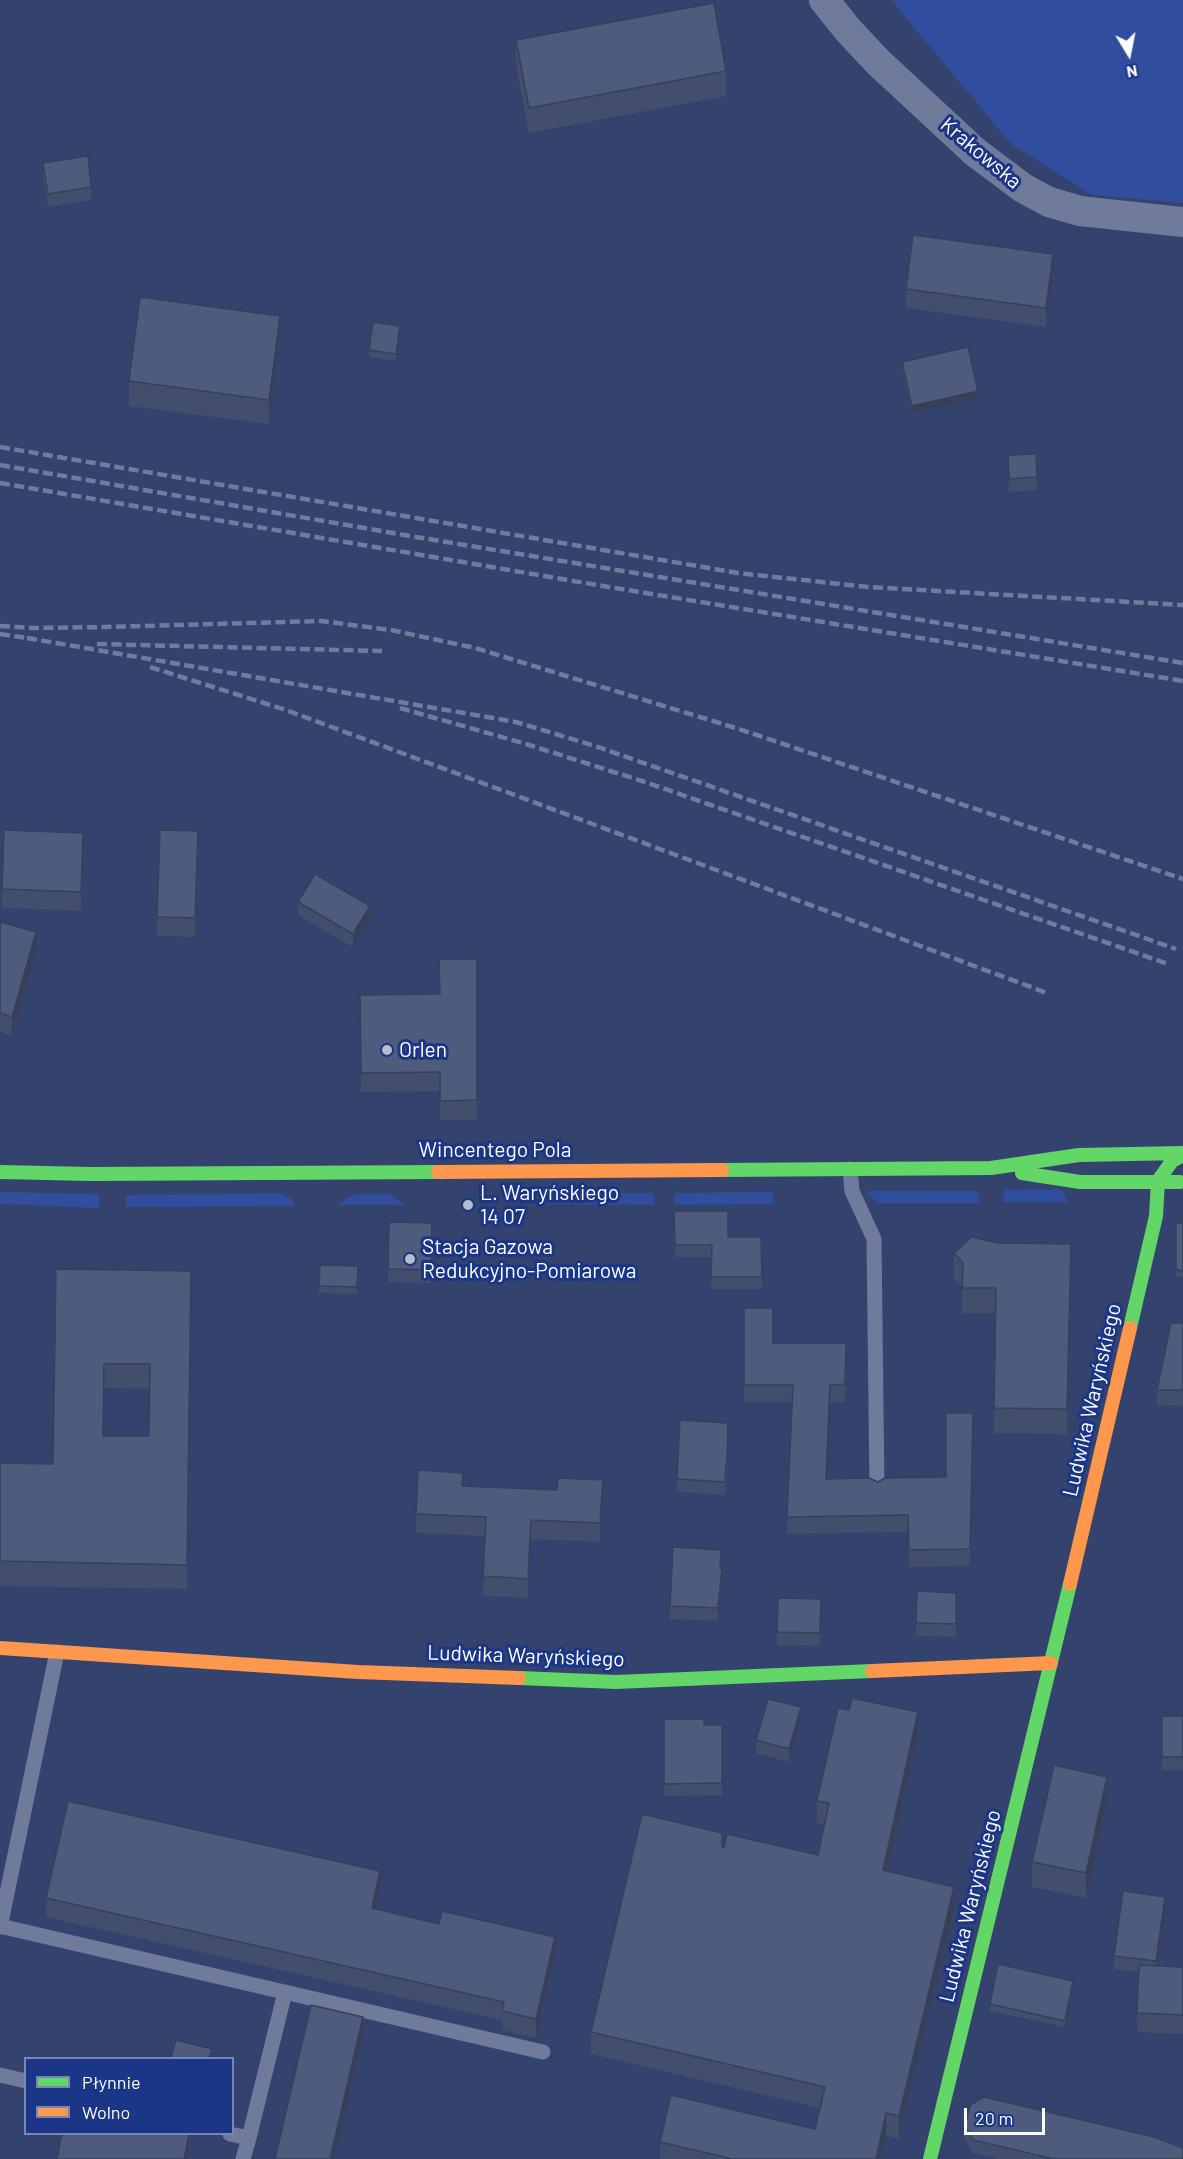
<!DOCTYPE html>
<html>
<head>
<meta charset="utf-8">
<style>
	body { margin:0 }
	#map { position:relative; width:1183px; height:2159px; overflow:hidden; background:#34436e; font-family:Barlow,sans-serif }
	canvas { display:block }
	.legend { position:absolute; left:24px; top:2057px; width:210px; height:78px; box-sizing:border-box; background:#1c3687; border:2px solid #7786b7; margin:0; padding:8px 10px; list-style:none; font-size:18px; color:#fff }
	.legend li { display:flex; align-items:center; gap:12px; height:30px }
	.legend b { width:30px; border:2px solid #7786b7 }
	.north { position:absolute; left:1099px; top:24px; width:60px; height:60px; -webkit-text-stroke:4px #1c3687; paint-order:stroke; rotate:170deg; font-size:16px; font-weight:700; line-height:24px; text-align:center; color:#fff }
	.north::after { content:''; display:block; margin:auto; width:21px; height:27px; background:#fff; clip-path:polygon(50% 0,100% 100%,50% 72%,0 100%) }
	.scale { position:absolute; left:964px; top:2108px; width:81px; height:27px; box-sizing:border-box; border:3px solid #fff; border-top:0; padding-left:8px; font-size:18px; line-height:21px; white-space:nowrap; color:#fff; -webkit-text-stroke:4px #1c3687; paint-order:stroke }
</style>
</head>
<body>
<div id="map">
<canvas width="1183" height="2159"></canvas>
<ul class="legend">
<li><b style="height:8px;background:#63d668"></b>Płynnie</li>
<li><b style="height:8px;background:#ff974d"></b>Wolno</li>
</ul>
<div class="north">N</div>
<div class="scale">20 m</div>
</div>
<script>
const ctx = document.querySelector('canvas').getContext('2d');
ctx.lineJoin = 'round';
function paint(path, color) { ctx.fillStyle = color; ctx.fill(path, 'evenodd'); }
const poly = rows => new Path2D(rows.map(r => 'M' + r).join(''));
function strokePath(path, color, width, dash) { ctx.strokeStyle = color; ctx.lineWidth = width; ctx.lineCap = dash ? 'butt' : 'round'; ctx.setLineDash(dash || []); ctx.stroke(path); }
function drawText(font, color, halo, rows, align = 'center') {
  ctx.font = font + ' Barlow,sans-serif'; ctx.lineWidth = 6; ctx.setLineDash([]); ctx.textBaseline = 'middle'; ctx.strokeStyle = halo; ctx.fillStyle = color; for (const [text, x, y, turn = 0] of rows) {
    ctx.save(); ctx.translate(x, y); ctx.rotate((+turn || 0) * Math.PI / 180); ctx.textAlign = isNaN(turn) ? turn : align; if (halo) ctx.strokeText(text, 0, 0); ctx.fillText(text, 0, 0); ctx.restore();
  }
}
const green = poly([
	[891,0,1183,0,1183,203,1092,195,1011,144],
	[1061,1189,1065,1195,1067,1202,1002,1202,1005,1190],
	[869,1191,977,1191,980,1203,878,1203,867,1193],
	[0,1192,99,1194,99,1208,0,1204],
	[773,1192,773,1204,675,1205,675,1193],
	[282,1193,292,1200,295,1206,126,1207,126,1195],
	[572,1193,653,1193,654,1205,541,1204],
	[357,1194,389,1194,406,1205,337,1205,349,1197]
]);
const lane = poly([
	[850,1169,852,1191,874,1239,877,1490],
	[0,1926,543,2052],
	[0,1927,57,1652],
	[0,2075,26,2081],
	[230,2134,249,2138,285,1992],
	[243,2159,249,2138]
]);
const street = poly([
	[824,0,848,30,878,62,975,152,1023,188,1049,202,1080,211,1183,222]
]);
const fast = poly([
	[722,1170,991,1168,1079,1155,1183,1153],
	[0,1172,91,1174,438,1172],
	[1022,1173,1080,1182,1180,1182],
	[1130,1328,1156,1216,1158,1181,1172,1161,1183,1155],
	[519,1678,616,1682,872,1671],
	[930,2159,1070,1584]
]);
const slow = poly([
	[438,1172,722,1170],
	[1070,1584,1130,1328],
	[0,1648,358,1672,519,1678],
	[872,1671,1051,1663]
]);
const rail = poly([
	[0,447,738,573,868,587,1183,605],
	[0,465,422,538,1183,663],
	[0,483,597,585,1183,681],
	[0,626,34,628,106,627,321,621,391,630,475,648,739,729,1183,879],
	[0,634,34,639],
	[27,638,516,722,595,746,1176,949],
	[97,644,382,651],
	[150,667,286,710,1047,993],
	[400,708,526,744,642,781,1168,964]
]);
const wall = poly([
	[516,40,726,71,726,96,529,133,516,65],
	[43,163,91,187,91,200,48,207,43,176],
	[1053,273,1046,327,906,308,906,289],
	[400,333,396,361,369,357,369,350],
	[280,340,269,424,129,406,129,381],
	[902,362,978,398,912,412,902,369],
	[1008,455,1037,477,1037,490,1009,492],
	[198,850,195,937,157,936,157,917],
	[83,852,81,911,2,908,2,889],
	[298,902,370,919,353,947,298,915],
	[0,926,36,951,12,1036,0,1032],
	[477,959,477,1120,440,1120,440,1091,361,1092,360,995,439,994],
	[674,1211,728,1237,761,1237,762,1289,711,1289,712,1257,675,1257],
	[432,1223,431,1283,388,1282,388,1269],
	[1176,1223,1183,1223,1183,1277,1176,1277],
	[954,1253,1071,1269,1067,1434,994,1433,996,1313,962,1313,962,1287,954,1278],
	[358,1266,357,1294,319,1293,319,1286],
	[56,1269,191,1296,187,1589,0,1586,0,1463,53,1464],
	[104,1388,150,1389,149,1436,103,1436],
	[744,1308,773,1343,846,1360,845,1402,830,1402,826,1479,878,1482,946,1477,973,1430,970,1566,909,1567,908,1532,787,1534,792,1402,744,1402],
	[1183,1323,1183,1406,1157,1405,1157,1390],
	[728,1423,727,1476,726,1476,725,1495,677,1492,677,1479],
	[463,1486,603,1499,600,1542,531,1539,528,1598,483,1596,485,1536,416,1533,416,1514],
	[721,1569,722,1582,718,1621,670,1619,670,1606],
	[917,1591,956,1593,956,1637,916,1636],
	[778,1598,821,1599,820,1646,777,1645],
	[1162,1716,1183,1716,1183,1770,1162,1770],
	[664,1719,704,1725,722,1725,722,1795,664,1796],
	[801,1720,789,1762,756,1753,756,1740],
	[918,1734,888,1871,954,1909,899,2138,886,2136,881,2159,660,2159,660,2142,815,2129,820,2108,591,2054,591,2032,722,1847,818,1855,825,1825,817,1823,817,1801],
	[1107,1802,1086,1898,1032,1887,1032,1862],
	[380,1890,375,1909,439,1924,555,1956,536,2038,502,2030,502,2020,46,1917,46,1898],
	[1165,1910,1157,1966,1183,1967,1183,2034,1137,2032,1139,1972,1114,1969,1114,1956],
	[1073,1988,1065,2027,990,2011,990,2004],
	[965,2126,1183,2159,1000,2159,973,2153,965,2139]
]);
const shadedWall = poly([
	[1053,254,1053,273,1046,327,1046,308],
	[280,316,280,340,269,424,269,400],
	[400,326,400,333,396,361,396,354],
	[978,391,978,398,912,412,912,406],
	[198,831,198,850,195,937,195,918],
	[83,833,83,852,81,911,81,892],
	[370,906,370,919,353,947,353,934],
	[36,932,36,951,12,1036,12,1017],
	[1071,1244,1071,1269,1067,1434,1067,1409],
	[830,1385,830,1402,826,1496,826,1479],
	[603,1480,603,1499,600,1542,600,1523],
	[531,1520,531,1539,528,1598,528,1579],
	[722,1569,722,1582,718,1621,718,1608],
	[801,1707,801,1720,789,1762,789,1749],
	[918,1712,918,1734,883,1893,883,1870],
	[1107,1777,1107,1802,1086,1898,1086,1873],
	[380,1871,380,1890,372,1927,372,1908],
	[954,1887,954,1909,899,2138,899,2116],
	[1165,1897,1165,1910,1156,1974,1156,1961],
	[555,1937,555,1956,536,2038,536,2019],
	[1073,1981,1073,1988,1065,2027,1065,2021],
	[363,2017,363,2036,334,2159,330,2159],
	[886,2113,886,2136,881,2159,876,2159],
	[189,2134,189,2153,188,2159,184,2159]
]);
const building = poly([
	[714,3,726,71,529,108,516,40,714,3],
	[88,156,91,187,48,194,43,163,88,156],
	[913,235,1053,254,1046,308,906,289,913,235],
	[140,297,280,316,269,400,129,381,140,297],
	[373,322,400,326,396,354,369,350,373,322],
	[968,347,978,391,912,406,902,362,968,347],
	[1036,454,1037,477,1009,479,1008,455,1036,454],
	[4,830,83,833,81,892,2,889,4,830],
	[160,830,198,831,195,918,157,917,160,830],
	[315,874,370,906,353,934,298,902,315,874],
	[1,922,36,932,12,1017,0,1013,0,926,1,922],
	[439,959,477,959,477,1100,440,1101,440,1072,361,1073,360,995,440,994,439,959],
	[674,1211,728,1211,728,1237,761,1237,762,1277,711,1277,712,1245,675,1245,674,1211],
	[389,1222,432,1223,431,1270,388,1269,389,1222],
	[1176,1223,1183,1223,1183,1271,1176,1270,1176,1223],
	[972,1237,998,1243,1071,1244,1067,1409,994,1408,996,1288,962,1288,963,1263,954,1253,972,1237],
	[320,1265,358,1266,357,1287,319,1286,320,1265],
	[56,1269,191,1271,187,1565,0,1561,0,1463,53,1464,56,1269],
	[104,1364,150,1364,149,1436,103,1436,104,1364],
	[744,1308,773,1308,773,1343,846,1343,845,1384,830,1385,826,1479,869,1478,878,1482,885,1478,946,1477,946,1413,973,1413,970,1549,909,1550,908,1515,787,1517,793,1385,744,1385,744,1308],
	[1171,1323,1183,1323,1183,1390,1157,1390,1171,1323],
	[680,1420,728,1423,727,1463,726,1463,725,1482,677,1479,680,1420],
	[418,1470,463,1473,462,1486,557,1490,558,1478,603,1480,600,1523,531,1520,528,1579,483,1576,486,1517,416,1514,418,1470],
	[673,1547,721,1550,720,1569,722,1569,718,1608,670,1606,673,1547],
	[917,1591,956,1593,956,1624,916,1623,917,1591],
	[778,1598,821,1599,820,1633,777,1632,778,1598],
	[852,1698,918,1712,883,1870,954,1887,899,2116,886,2113,876,2159,733,2159,660,2142,671,2095,815,2129,825,2087,591,2032,642,1814,722,1833,722,1847,724,1847,727,1834,818,1855,829,1803,817,1801,838,1708,849,1710,852,1698],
	[768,1699,801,1707,789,1749,756,1740,768,1699],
	[1162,1716,1183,1716,1183,1757,1162,1757,1162,1716],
	[664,1719,704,1719,704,1725,722,1725,722,1783,664,1784,664,1719],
	[1054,1765,1107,1777,1086,1873,1032,1862,1054,1765],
	[68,1801,380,1871,372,1908,439,1924,442,1911,555,1937,536,2019,502,2011,504,2002,46,1898,68,1801],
	[1123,1891,1165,1897,1156,1961,1114,1956,1123,1891],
	[998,1964,1073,1981,1065,2021,990,2004,998,1964],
	[1139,1965,1183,1967,1183,2015,1137,2013,1139,1965],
	[311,2005,363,2017,330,2159,275,2159,311,2005],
	[176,2040,212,2049,209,2058,171,2058,176,2040],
	[984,2097,1154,2137,1183,2148,1183,2159,1054,2159,973,2140,965,2126,970,2105,984,2097],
	[62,2133,188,2133,189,2134,184,2159,57,2159,62,2133]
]);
const markers = [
	[387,1050,6,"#b8bdcc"],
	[468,1205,6,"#b8bdcc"],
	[410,1259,6,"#b8bdcc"]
];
const streetNames = [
	["Krakowska",981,153,40],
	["Wincentego Pola",495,1150],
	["Ludwika Waryńskiego",1092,1400,-77],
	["Ludwika Waryńskiego",526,1656,2],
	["Ludwika Waryńskiego",970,1906,-76]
];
const poiNames = [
	["Orlen",399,1050],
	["L. Waryńskiego",480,1193],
	["14 07",480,1217],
	["Stacja Gazowa",422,1247],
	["Redukcyjno-Pomiarowa",422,1271]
];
paint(green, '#304d9e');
strokePath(lane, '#707b9c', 15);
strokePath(street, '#707b9c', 30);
strokePath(fast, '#63d668', 14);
strokePath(slow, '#ff974d', 14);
strokePath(rail, '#707c9c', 4.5, [10, 4.5]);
paint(wall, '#434e6c');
paint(shadedWall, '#374058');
paint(building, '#4e5b7d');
strokePath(building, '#374058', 1.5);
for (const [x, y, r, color] of markers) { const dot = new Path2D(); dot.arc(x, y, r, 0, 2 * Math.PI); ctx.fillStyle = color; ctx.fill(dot); strokePath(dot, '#1c3687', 2); }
drawText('21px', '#fff', '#1c3687', streetNames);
drawText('21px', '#fff', '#1c3687', poiNames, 'left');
</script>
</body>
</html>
